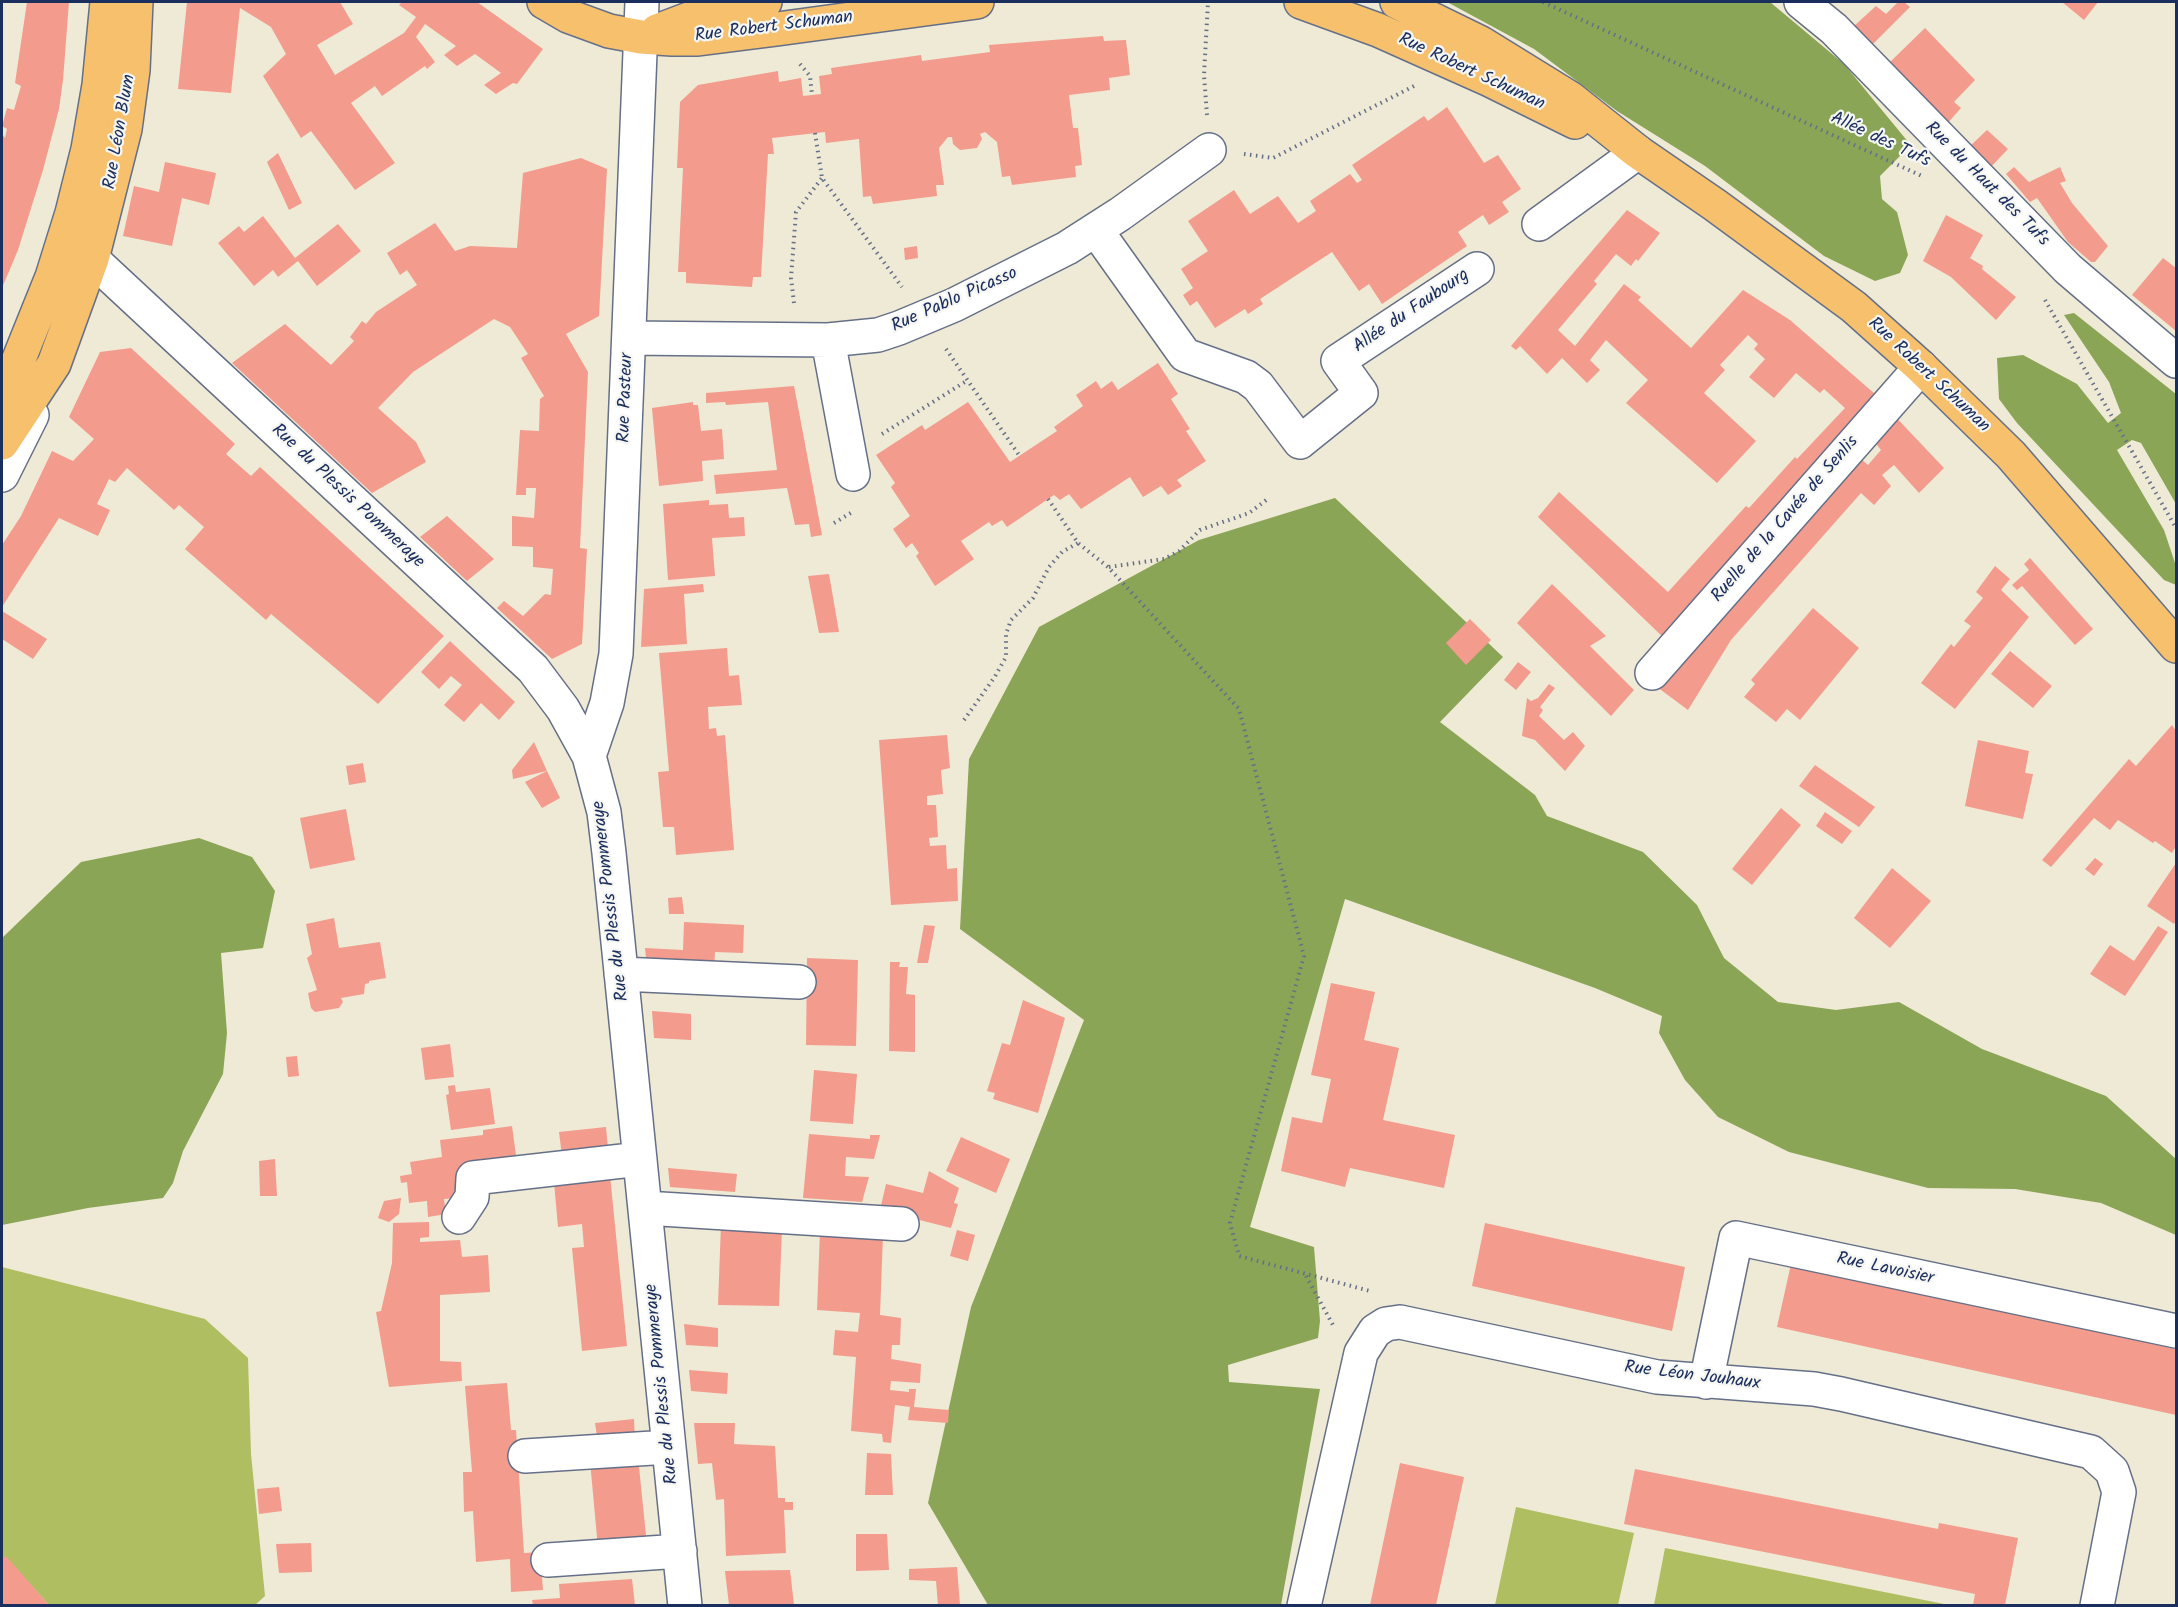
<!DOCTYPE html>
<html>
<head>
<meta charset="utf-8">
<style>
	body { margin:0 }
	#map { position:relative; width:2178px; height:1607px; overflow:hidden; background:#efead5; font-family:Kalam,sans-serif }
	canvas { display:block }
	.frame { position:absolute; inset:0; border:3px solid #1b2f5e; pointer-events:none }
</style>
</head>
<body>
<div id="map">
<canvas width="2178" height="1607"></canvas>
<div class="frame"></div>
</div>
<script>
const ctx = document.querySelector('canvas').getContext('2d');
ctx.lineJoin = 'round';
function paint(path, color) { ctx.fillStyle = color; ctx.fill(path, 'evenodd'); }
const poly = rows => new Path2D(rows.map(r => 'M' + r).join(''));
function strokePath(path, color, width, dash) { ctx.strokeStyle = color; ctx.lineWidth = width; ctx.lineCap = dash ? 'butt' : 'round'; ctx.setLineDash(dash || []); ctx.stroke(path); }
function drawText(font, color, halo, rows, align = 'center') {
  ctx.font = font + ' Kalam,sans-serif'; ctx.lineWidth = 4.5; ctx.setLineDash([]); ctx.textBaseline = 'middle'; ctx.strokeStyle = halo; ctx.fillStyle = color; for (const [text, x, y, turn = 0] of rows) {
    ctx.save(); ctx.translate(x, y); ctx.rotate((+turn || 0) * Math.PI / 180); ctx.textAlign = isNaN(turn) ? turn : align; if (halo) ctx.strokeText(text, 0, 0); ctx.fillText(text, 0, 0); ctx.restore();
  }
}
const green = poly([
	[2,1267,205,1319,248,1358,251,1454,265,1596,255,1605,49,1605,6,1557,2,1560],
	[1516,1507,1634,1533,1618,1605,1495,1605],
	[1665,1548,1949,1605,1654,1605]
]);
const forest = poly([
	[1447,2,1770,2,1844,64,1909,143,1901,155,1880,176,1882,199,1897,212,1908,255,1900,273,1875,281,1824,256,1705,166,1617,111,1534,49],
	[2074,313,2176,394,2176,504,2141,443,2132,440,2117,450,2164,530,2176,566,2176,585,2164,580,2017,423,1999,399,1997,358,2023,355,2077,384,2108,423,2121,413,2109,382,2064,315],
	[1335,498,1503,657,1440,722,1535,795,1547,816,1643,852,1697,905,1724,958,1778,1002,1836,1010,1899,1002,1982,1049,2106,1096,2176,1159,2176,1235,2101,1203,2015,1189,1928,1188,1789,1152,1718,1117,1685,1080,1659,1033,1662,1016,1595,988,1345,899,1250,1227,1314,1247,1320,1321,1318,1338,1228,1365,1229,1382,1320,1389,1281,1605,988,1605,928,1503,971,1307,1084,1020,960,929,969,759,1039,627,1199,540],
	[199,838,252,857,275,891,263,948,221,953,227,1033,223,1074,183,1151,173,1183,163,1198,88,1208,2,1225,2,938,81,862]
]);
const building = poly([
	[27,2,69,2,63,80,59,109,43,170,18,250,2,288,2,134,5,138,7,129,2,126,7,108,14,110,21,86,15,83],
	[187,2,340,2,353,24,317,45,335,75,404,33,416,17,399,5,402,2,477,2,543,49,517,84,513,83,496,94,484,85,501,73,475,54,457,66,444,55,456,46,425,24,416,37,435,62,427,69,425,66,382,96,375,86,351,103,395,163,355,190,311,131,301,138,263,76,286,54,271,27,240,8,231,93,178,89],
	[1898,2,1904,2,1910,7,1870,47,1847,24,1850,21,1854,26,1876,6,1886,14],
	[2062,2,2098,2,2084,20],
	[1925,28,1975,80,1954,102,1961,108,1946,125,1889,63],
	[1103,36,1104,41,1126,40,1130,75,1109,78,1110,90,1069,95,1073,128,1078,128,1082,165,1075,166,1076,177,1012,185,1010,176,1002,177,997,142,985,132,980,134,982,139,977,148,960,150,953,144,952,137,948,137,939,148,944,185,936,185,937,196,873,204,871,196,863,197,859,139,826,143,825,132,772,138,774,154,768,154,761,277,753,277,752,287,686,283,686,272,678,272,683,168,677,168,680,102,698,85,778,71,779,82,801,78,803,96,821,94,819,76,832,74,831,68,921,55,922,61,990,52,989,45],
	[1447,107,1484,163,1498,155,1521,189,1502,202,1509,212,1489,225,1483,215,1458,232,1467,246,1382,304,1369,284,1359,291,1332,252,1260,299,1263,304,1248,314,1245,309,1215,328,1197,301,1190,306,1183,295,1193,288,1181,269,1208,251,1188,221,1234,190,1250,214,1278,196,1298,223,1316,211,1310,201,1350,174,1357,183,1362,180,1352,165,1424,116,1428,121],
	[1987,130,2008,149,1988,170,1968,148],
	[278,153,302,203,289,210,267,162],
	[581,158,607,169,599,316,566,334,588,372,580,548,587,549,582,644,552,659,497,608,504,601,523,616,545,594,551,595,553,569,533,567,533,547,512,546,512,516,534,518,536,488,526,488,526,495,516,495,520,430,539,431,540,399,544,396,521,358,528,354,510,327,494,319,413,372,378,408,416,442,426,462,372,493,232,363,285,324,331,365,354,341,350,337,362,321,366,324,376,312,417,285,407,270,400,275,387,253,435,223,455,251,470,246,517,248,523,173],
	[165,162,216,173,209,205,182,198,172,246,123,236,134,186,159,192],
	[2014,167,2029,182,2060,167,2066,181,2060,183,2072,203,2108,246,2095,262,2091,262,2068,242,2037,198,2030,202,2006,174],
	[1627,210,1660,233,1638,261,1636,259,1631,266,1616,254,1594,281,1597,284,1558,330,1575,346,1624,284,1641,297,1638,300,1691,348,1743,290,1790,320,1883,401,1666,640,1538,517,1559,492,1668,592,1746,506,1749,508,1795,457,1797,459,1845,408,1824,389,1820,393,1796,373,1774,398,1749,377,1765,359,1754,349,1758,344,1748,335,1720,365,1725,370,1704,393,1756,441,1717,483,1626,403,1648,380,1606,340,1590,360,1600,370,1587,383,1562,358,1547,374,1520,346,1516,350,1511,346],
	[1946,215,1983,235,1970,258,1983,266,1982,269,2016,297,1996,320,1951,277,1923,261],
	[263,216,295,258,338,224,361,251,317,286,298,261,278,277,273,270,254,286,218,243,239,226,244,232],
	[917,246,918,258,905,260,904,248],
	[2163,258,2176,268,2176,331,2132,295],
	[131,348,235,444,226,454,251,476,260,467,444,636,378,704,271,614,266,620,185,549,204,527,179,505,174,510,127,468,115,482,109,479,97,504,110,510,98,536,59,518,2,607,2,545,21,516,52,451,73,461,94,439,69,417,100,352],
	[1158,363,1178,394,1171,399,1190,429,1186,431,1206,461,1177,480,1182,486,1168,495,1161,486,1143,497,1130,477,1081,509,1069,494,1060,500,1054,495,1007,527,1002,520,992,526,989,522,961,541,974,559,935,586,916,556,919,553,912,543,906,548,893,529,910,516,891,487,895,483,876,455,922,425,925,430,968,402,1010,462,1057,431,1054,427,1083,406,1076,395,1096,381,1101,389,1112,381,1118,390],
	[794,386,803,433,822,535,811,537,809,524,795,525,787,488,716,494,714,475,777,470,768,402,726,405,725,402,706,403,706,393],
	[693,402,693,405,698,405,701,431,722,429,724,459,702,461,703,481,659,486,652,408],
	[1890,411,1944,468,1919,493,1894,465,1882,475,1891,486,1874,505,1861,493,1731,640,1688,710,1657,687,1853,452,1868,465,1881,450,1869,435],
	[709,500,709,505,728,504,729,518,744,517,745,536,712,538,715,576,668,580,663,504],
	[447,516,494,559,467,581,420,537],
	[2030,558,2093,629,2075,645,2022,586,2017,590,2012,585,2029,570,2024,564],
	[1995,566,2010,579,2001,590,2029,617,1955,709,1921,683,1951,644,1954,647,1971,626,1964,621,1983,598,1976,592],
	[829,574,839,632,819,633,808,576],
	[703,584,704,592,684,594,687,644,641,647,644,589],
	[1552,584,1606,636,1590,646,1634,690,1611,716,1517,623],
	[1813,608,1859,648,1800,720,1787,709,1776,722,1744,697,1755,684,1751,680],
	[2,611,47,639,33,659,2,639],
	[1470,619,1491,640,1466,665,1446,643],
	[450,641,515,702,499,720,481,703,464,722,444,705,462,685,451,676,439,689,421,672],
	[727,648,729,676,739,675,742,705,708,707,709,729,716,728,717,736,725,735,734,850,676,855,674,827,663,827,658,772,669,771,659,653],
	[2010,651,2052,686,2033,708,1991,674],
	[1518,662,1531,672,1516,690,1504,680],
	[1549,684,1555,688,1540,707,1543,710,1539,716,1564,740,1573,732,1585,746,1565,771,1535,740,1522,736,1527,698,1531,701,1538,698],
	[2172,725,2176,731,2176,846,2172,853,2155,841,2153,843,2118,820,2110,830,2094,818,2051,867,2042,860,2129,759,2136,766],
	[947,735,950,768,941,770,943,794,927,796,927,805,936,805,938,837,929,838,930,846,946,845,947,869,957,868,958,901,891,905,879,740],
	[1978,740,2029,751,2025,773,2033,774,2023,819,1965,806],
	[534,742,547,771,560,798,542,808,525,782,547,771,513,779,512,770],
	[363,763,366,782,349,785,346,766],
	[1815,765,1875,807,1859,827,1799,786],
	[1781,808,1801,825,1752,885,1732,869],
	[346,809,355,860,310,869,300,818],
	[1825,812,1852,831,1842,844,1816,826],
	[2095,858,2103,864,2094,876,2085,869],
	[2176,863,2176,920,2174,924,2147,906],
	[1892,868,1931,901,1890,948,1854,918],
	[682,897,684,914,669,914,668,898],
	[334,918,339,948,380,942,386,978,369,981,369,983,365,984,364,994,341,998,343,1002,339,1008,315,1012,311,1008,308,993,317,990,307,958,312,954,306,924],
	[684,922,744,925,743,953,715,952,714,970,647,968,645,948,683,950],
	[924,925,935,926,928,963,917,963],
	[2158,926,2168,932,2125,996,2090,974,2110,945,2134,961],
	[807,958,858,960,856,1046,806,1045],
	[890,962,900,962,899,967,908,967,906,994,915,995,915,1052,889,1051],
	[1331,983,1375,992,1364,1040,1399,1048,1383,1120,1455,1135,1444,1188,1350,1168,1345,1187,1281,1171,1292,1117,1322,1123,1331,1079,1311,1075],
	[1023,1000,1065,1018,1038,1113,993,1099,995,1093,987,1091,1002,1043,1010,1045],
	[652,1011,691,1014,691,1040,654,1038],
	[450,1044,454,1077,425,1080,421,1048],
	[297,1056,299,1076,288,1077,286,1057],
	[814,1070,857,1074,853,1124,810,1121],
	[455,1085,456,1092,490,1088,495,1124,451,1130,446,1095,449,1094,448,1086],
	[512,1126,518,1170,469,1197,444,1199,446,1214,428,1217,427,1201,409,1203,407,1182,401,1183,400,1176,412,1174,410,1162,442,1157,440,1140,483,1135,483,1130],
	[606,1127,609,1160,563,1164,559,1132],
	[809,1134,870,1139,870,1135,880,1135,874,1159,846,1157,845,1176,869,1177,862,1202,803,1198],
	[961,1137,1010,1159,996,1193,946,1171],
	[275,1159,277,1196,260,1196,259,1161],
	[609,1165,627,1346,582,1351,572,1248,584,1247,582,1224,558,1227,553,1171],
	[668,1168,737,1174,735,1192,670,1187],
	[929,1171,959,1188,954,1203,958,1204,951,1228,880,1210,886,1184,923,1193],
	[401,1198,399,1214,389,1222,378,1218,384,1201],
	[429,1222,429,1237,420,1238,420,1242,460,1240,462,1257,488,1255,490,1292,440,1295,440,1361,461,1362,462,1381,389,1387,376,1312,381,1311,392,1263,393,1223],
	[1485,1223,1685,1267,1672,1331,1472,1286],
	[721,1224,782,1228,779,1306,718,1305],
	[820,1230,883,1235,880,1315,901,1318,900,1345,892,1345,891,1359,921,1364,920,1383,891,1381,890,1390,909,1392,909,1389,916,1389,914,1407,949,1410,948,1423,908,1420,910,1407,895,1405,891,1443,883,1442,882,1434,851,1431,856,1357,833,1355,835,1330,858,1332,860,1313,817,1310],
	[957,1230,975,1235,968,1261,950,1256],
	[1791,1264,2176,1349,2176,1415,1777,1327],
	[684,1324,718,1328,718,1347,686,1345],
	[689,1370,728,1373,727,1394,691,1391],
	[507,1383,511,1430,516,1430,524,1553,540,1552,543,1590,511,1592,510,1559,476,1562,473,1511,464,1512,463,1472,472,1472,465,1386],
	[634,1419,635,1439,598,1443,595,1423],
	[694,1423,735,1423,734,1444,775,1446,778,1498,785,1498,785,1502,793,1502,793,1510,784,1510,786,1553,726,1556,724,1499,716,1500,712,1463,698,1464],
	[867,1453,891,1454,893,1495,865,1495],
	[638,1457,647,1545,598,1548,590,1461],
	[1400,1463,1464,1477,1436,1605,1370,1605],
	[1635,1469,1938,1529,1939,1523,2018,1538,2005,1605,1973,1605,1975,1594,1624,1524],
	[279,1487,282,1511,259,1514,257,1489],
	[856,1534,887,1534,889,1570,856,1571],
	[311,1543,312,1572,279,1573,276,1544],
	[6,1556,21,1573,49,1605,2,1605,2,1560],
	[957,1567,960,1605,938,1605,936,1581,909,1580,909,1569],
	[790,1570,794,1605,729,1605,725,1571],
	[632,1579,635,1605,533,1605,532,1600,560,1598,559,1584]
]);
const path = poly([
	[1543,2,1924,177],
	[800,64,810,76,812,95],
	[1207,115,1204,75,1208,2],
	[815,133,822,178,902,287],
	[1244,154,1273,158,1414,86],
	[2045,300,2176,528],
	[794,303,791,278,796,212,822,178],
	[946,349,1019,455],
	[882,434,968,380],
	[1048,499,1078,543,1108,567,1239,709,1304,956,1230,1223,1239,1256,1370,1291],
	[834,523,854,511],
	[1109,567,1164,559,1179,551,1200,530,1249,513,1269,498],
	[964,720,994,678,1006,657,1006,634,1011,620,1033,598,1049,567,1062,552,1078,543],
	[1306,1276,1334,1327]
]);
const minor = poly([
	[1801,2,1834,29,2068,269,2176,361],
	[1539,224,1638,152],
	[1096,230,1185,355,1246,377,1258,386,1300,442,1361,393,1338,361,1477,269],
	[79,236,92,259,533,669,563,709,589,756,604,812,609,853,685,1606],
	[629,338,828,340,878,335,899,328,954,305,1067,248,1120,214,1209,150],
	[828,340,853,474],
	[2,475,32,415],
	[1652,673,1921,367],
	[589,756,607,703,616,654,642,2],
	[621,974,799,982],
	[645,1208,902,1224],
	[459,1217,472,1197,473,1178,640,1159],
	[1706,1382,1736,1238,2176,1331],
	[525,1456,669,1447],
	[548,1560,680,1551],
	[1304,1606,1361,1353,1375,1331,1386,1324,1400,1322,1657,1377,1814,1389,1841,1394,2091,1452,2112,1471,2119,1492,2097,1606]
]);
const major = poly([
	[544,2,568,16,609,31,641,37,672,39,698,39,777,29,977,2],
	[1301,2,1378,30,1490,80,1575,122],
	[1397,2,1481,43,1570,98,1638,152,1715,205,1854,307,1921,367,2011,455,2176,646],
	[657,31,702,14,765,2],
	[2,401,52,277,72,213,88,149,99,85,107,2],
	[2,443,54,364,92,259,125,129,133,70,136,2]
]);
const streetNames = [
	["Rue Robert Schuman",774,28,-7],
	["Rue Robert Schuman",1471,73,25],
	["Rue Léon Blum",121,132,-80],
	["Allée des Tufs",1880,141,25],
	["Rue du Haut des Tufs",1986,185,45],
	["Rue Pablo Picasso",955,301,-24],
	["Allée du Faubourg",1412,312,-34],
	["Rue Robert Schuman",1928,376,43],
	["Rue Pasteur",627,398,-88],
	["Rue du Plessis Pommeraye",347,497,43],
	["Ruelle de la Cavée de Senlis",1786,520,-49],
	["Rue du Plessis Pommeraye",612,901,-97],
	["Rue Lavoisier",1885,1270,12],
	["Rue Léon Jouhaux",1692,1377,7],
	["Rue du Plessis Pommeraye",663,1384,-96]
];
paint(green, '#afbe61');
paint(forest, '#8ba557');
paint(building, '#f39b8d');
strokePath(minor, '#657088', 36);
strokePath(major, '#657088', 36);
strokePath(path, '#657088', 4, [1.5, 4.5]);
strokePath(minor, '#fff', 33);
strokePath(major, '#f7c06c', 33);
drawText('18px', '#1b2f5e', '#f6f6f2', streetNames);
</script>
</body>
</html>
